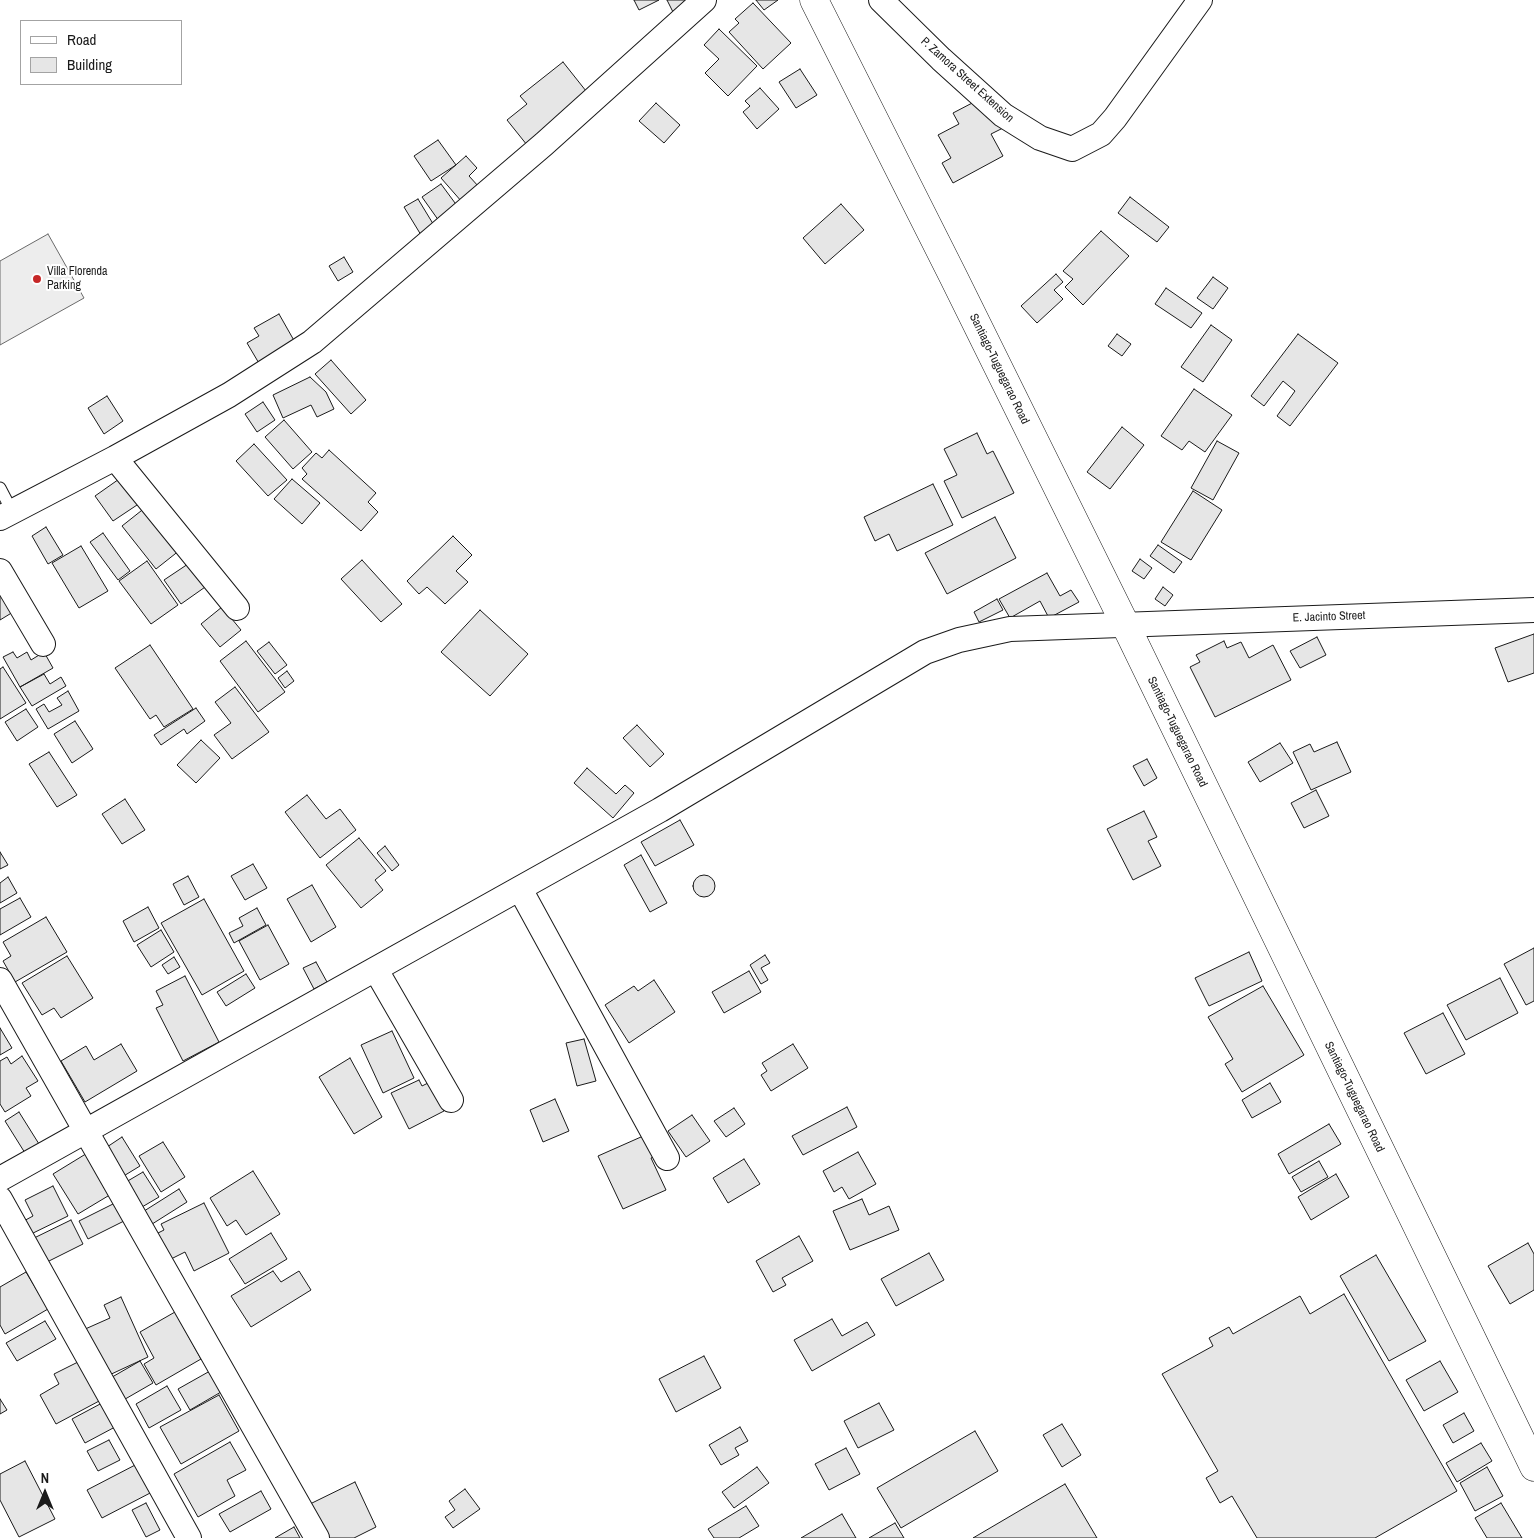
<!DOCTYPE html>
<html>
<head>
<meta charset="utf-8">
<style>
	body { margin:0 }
	#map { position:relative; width:1534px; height:1538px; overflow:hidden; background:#fff; font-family:"Archivo Narrow",sans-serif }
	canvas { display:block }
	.legend { position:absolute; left:20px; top:20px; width:162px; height:65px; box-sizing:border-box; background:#fff; border:1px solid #a3a3a3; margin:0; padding:6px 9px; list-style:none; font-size:15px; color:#1a1a1a }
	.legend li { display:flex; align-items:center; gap:10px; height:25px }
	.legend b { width:25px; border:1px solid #a3a3a3 }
	.north { position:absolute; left:20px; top:1468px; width:50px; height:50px; -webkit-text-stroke:4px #fff; paint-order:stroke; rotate:0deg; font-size:14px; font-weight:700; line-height:20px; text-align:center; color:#1a1a1a }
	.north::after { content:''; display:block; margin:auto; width:18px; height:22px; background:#1a1a1a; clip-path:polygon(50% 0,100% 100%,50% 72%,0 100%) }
</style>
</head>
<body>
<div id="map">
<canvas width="1534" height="1538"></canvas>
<ul class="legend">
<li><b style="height:6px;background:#fff"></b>Road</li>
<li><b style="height:14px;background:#e6e6e6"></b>Building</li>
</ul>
<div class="north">N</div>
</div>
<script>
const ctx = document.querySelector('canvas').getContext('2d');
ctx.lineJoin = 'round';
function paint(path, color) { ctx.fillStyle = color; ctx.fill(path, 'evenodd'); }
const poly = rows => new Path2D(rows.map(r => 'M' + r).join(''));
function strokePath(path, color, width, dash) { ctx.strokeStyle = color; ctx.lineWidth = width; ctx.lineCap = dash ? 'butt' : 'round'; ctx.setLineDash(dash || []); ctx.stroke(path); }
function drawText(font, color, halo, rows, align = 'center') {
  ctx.font = font + ' "Archivo Narrow",sans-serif'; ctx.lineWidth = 4; ctx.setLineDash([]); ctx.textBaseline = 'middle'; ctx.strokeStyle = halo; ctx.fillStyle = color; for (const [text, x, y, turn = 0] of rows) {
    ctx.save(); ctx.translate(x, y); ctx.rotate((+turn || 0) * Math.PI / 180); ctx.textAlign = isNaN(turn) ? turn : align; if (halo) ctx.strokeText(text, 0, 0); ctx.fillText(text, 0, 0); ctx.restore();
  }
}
const built = poly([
	[48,234,84,298,0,345,0,261,48,234]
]);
const building = poly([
	[634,0,659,0,639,10,634,0],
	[667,0,691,0,673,12,667,0],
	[756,0,778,0,764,10,756,0],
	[753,3,791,43,763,69,729,32,739,23,735,19,753,3],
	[719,29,757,66,728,96,705,73,719,59,704,45,719,29],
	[563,62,590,96,527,145,507,120,527,104,520,96,563,62],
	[800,69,817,95,796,108,779,82,800,69],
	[760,88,779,109,757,129,743,112,750,106,745,101,760,88],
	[976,101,1007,126,991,134,1003,156,953,183,942,163,951,158,938,135,959,124,953,113,976,101],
	[656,103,680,125,664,143,639,121,656,103],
	[438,140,456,165,431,181,414,156,438,140],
	[466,156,477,168,469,176,479,187,462,202,441,178,466,156],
	[441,184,458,207,439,221,422,197,441,184],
	[1130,197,1169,227,1157,242,1118,213,1130,197],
	[418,199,435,227,421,235,404,207,418,199],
	[841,204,864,230,825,264,803,238,841,204],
	[1101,231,1129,256,1083,305,1065,287,1073,279,1063,271,1101,231],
	[344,257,353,272,338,281,329,266,344,257],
	[1056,274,1063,282,1054,290,1063,299,1037,323,1021,306,1056,274],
	[1213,277,1228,288,1213,309,1197,298,1213,277],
	[1166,288,1202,313,1191,328,1155,304,1166,288],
	[279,314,296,344,260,365,247,343,259,336,254,328,279,314],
	[1211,325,1232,340,1203,382,1181,367,1211,325],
	[1117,334,1131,344,1122,356,1108,346,1117,334],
	[1298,334,1338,363,1290,426,1277,416,1295,391,1283,381,1264,406,1251,396,1298,334],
	[331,360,366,400,351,414,315,374,331,360],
	[310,377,326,392,334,409,317,417,311,405,283,418,273,395,310,377],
	[1194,389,1232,415,1205,452,1189,441,1182,450,1161,436,1194,389],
	[107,396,123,421,104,434,88,408,107,396],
	[263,402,275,420,257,432,245,414,263,402],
	[284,420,312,452,293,469,265,437,284,420],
	[1122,427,1144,445,1110,489,1087,472,1122,427],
	[977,433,987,454,993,451,1014,493,962,518,944,481,957,475,944,449,977,433],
	[1217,441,1239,453,1213,500,1191,488,1217,441],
	[254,444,287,480,268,496,236,461,254,444],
	[329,450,376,493,368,502,378,512,361,531,302,479,307,474,302,468,316,453,322,458,329,450],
	[122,477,140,503,113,521,95,496,122,477],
	[292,479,320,503,302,524,274,499,292,479],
	[933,484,953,525,897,551,889,534,875,541,864,517,933,484],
	[1193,491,1222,510,1191,560,1161,542,1193,491],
	[146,507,180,550,156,569,122,526,146,507],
	[995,517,1016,558,947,594,925,553,995,517],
	[46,527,63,555,48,564,32,536,46,527],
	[103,533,130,571,118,580,90,542,103,533],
	[453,536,472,555,456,571,468,582,445,604,427,587,419,594,407,581,453,536],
	[1158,545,1182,562,1174,573,1150,556,1158,545],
	[81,546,108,591,79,608,52,563,81,546],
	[1140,559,1152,568,1144,579,1132,571,1140,559],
	[362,560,402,604,381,622,341,579,362,560],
	[147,561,178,605,151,624,119,581,147,561],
	[191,562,208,585,181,604,164,580,191,562],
	[1047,573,1060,596,1071,590,1079,602,1049,618,1040,601,1010,618,999,599,1047,573],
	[0,579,18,609,0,620,0,579],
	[1163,587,1173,595,1165,606,1155,599,1163,587],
	[997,599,1003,610,979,622,974,612,997,599],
	[222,607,241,630,220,647,201,624,222,607],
	[480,610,528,654,490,696,441,652,480,610],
	[1534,634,1534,673,1508,682,1495,648,1534,634],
	[1317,637,1326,655,1300,668,1290,651,1317,637],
	[246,641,285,692,258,712,220,661,246,641],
	[1224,641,1227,648,1241,642,1249,658,1273,645,1291,680,1215,717,1190,667,1200,662,1196,655,1224,641],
	[269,642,287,665,275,674,257,651,269,642],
	[150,645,193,709,164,727,156,715,150,719,115,668,150,645],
	[13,652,17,658,27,652,31,660,44,652,53,668,20,687,3,657,13,652],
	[3,667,26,703,0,719,0,669,3,667],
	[287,671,294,681,285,688,278,678,287,671],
	[44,674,50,684,61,677,66,686,32,706,20,687,44,674],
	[235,687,269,732,232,759,214,735,231,723,215,702,235,687],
	[68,691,79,711,48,729,36,709,44,704,49,712,62,705,57,698,68,691],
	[196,708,205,721,187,734,184,729,161,745,154,735,196,708],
	[26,709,38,727,17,741,5,722,26,709],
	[75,721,93,749,72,763,54,734,75,721],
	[637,725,664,754,650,767,623,738,637,725],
	[201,740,220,758,196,783,177,765,201,740],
	[1337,742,1351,772,1311,790,1293,752,1310,744,1314,752,1337,742],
	[1280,743,1293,763,1260,782,1248,762,1280,743],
	[49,752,77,795,57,807,29,764,49,752],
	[1147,759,1157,778,1144,786,1133,766,1147,759],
	[587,768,616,794,625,785,634,793,613,818,574,783,587,768],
	[1316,790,1329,816,1304,828,1291,803,1316,790],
	[307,795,326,819,340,809,356,830,320,858,285,812,307,795],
	[125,799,145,830,122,844,102,814,125,799],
	[1144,811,1157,837,1148,841,1161,866,1133,880,1107,829,1144,811],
	[680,820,694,845,655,866,641,842,680,820],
	[359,838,386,871,375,880,383,890,361,908,326,865,359,838],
	[385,846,399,865,392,871,377,853,385,846],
	[0,852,8,865,0,869,0,852],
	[641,855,667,903,650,912,624,865,641,855],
	[253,864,267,888,245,900,231,876,253,864],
	'693 886a11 11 0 1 1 22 0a11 11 0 1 1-22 0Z',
	[188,876,199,897,184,905,173,884,188,876],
	[8,877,17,893,0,903,0,883,8,877],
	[312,885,336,927,311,942,287,899,312,885],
	[20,898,31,917,0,935,0,909,20,898],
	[204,899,244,971,202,995,161,923,204,899],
	[148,907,159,928,134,942,123,921,148,907],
	[257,908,266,925,234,943,229,933,243,926,239,918,257,908],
	[46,917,67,952,15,982,3,961,11,956,3,942,46,917],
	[268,925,289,964,260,980,239,941,268,925],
	[161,930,174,952,151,967,137,945,161,930],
	[1534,948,1534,1001,1526,1005,1504,964,1534,948],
	[1249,952,1262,981,1209,1006,1195,978,1249,952],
	[765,955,770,963,761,968,768,980,761,984,750,965,765,955],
	[67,956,93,998,61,1018,54,1008,42,1015,22,983,67,956],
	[174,957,180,967,168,974,162,965,174,957],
	[316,962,327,982,314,989,303,968,316,962],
	[749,971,761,992,724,1013,712,992,749,971],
	[246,974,255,988,226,1006,217,992,246,974],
	[185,976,219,1042,183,1061,156,1008,163,1005,156,991,185,976],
	[1500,978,1518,1013,1466,1040,1447,1005,1500,978],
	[654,980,675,1012,629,1043,605,1005,634,986,638,991,654,980],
	[1263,986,1304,1055,1242,1092,1225,1064,1233,1059,1208,1017,1263,986],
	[1443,1013,1465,1054,1426,1074,1404,1033,1443,1013],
	[0,1028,12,1048,0,1055,0,1028],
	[392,1031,414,1078,383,1093,361,1045,392,1031],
	[584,1039,596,1081,577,1086,566,1043,584,1039],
	[121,1044,137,1071,85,1102,61,1061,86,1046,94,1060,121,1044],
	[793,1044,808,1068,771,1091,761,1075,767,1071,762,1063,793,1044],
	[22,1056,38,1081,26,1088,31,1096,5,1112,0,1104,0,1061,7,1057,11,1064,22,1056],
	[350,1058,382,1117,354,1134,319,1077,350,1058],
	[419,1080,422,1086,430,1082,444,1111,409,1129,391,1093,419,1080],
	[1270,1083,1281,1102,1252,1118,1242,1100,1270,1083],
	[555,1099,569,1131,543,1142,530,1110,555,1099],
	[847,1107,857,1127,803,1155,792,1136,847,1107],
	[734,1108,745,1124,726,1137,714,1121,734,1108],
	[19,1112,39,1144,25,1153,5,1121,19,1112],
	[692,1115,710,1141,686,1157,668,1131,692,1115],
	[1329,1124,1341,1144,1289,1174,1278,1154,1329,1124],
	[650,1133,660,1154,651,1158,666,1190,623,1209,598,1156,650,1133],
	[122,1137,140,1166,122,1177,104,1149,122,1137],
	[163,1142,185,1177,161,1192,139,1156,163,1142],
	[89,1152,113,1193,78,1214,53,1174,89,1152],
	[858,1152,876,1184,849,1199,842,1187,834,1192,823,1171,858,1152],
	[744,1159,760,1184,728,1203,713,1178,744,1159],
	[1319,1161,1328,1177,1301,1192,1292,1177,1319,1161],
	[253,1171,280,1214,246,1235,236,1220,227,1226,210,1198,253,1171],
	[143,1172,159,1197,142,1207,126,1182,143,1172],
	[1336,1174,1349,1197,1311,1220,1298,1197,1336,1174],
	[53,1186,68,1216,27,1236,20,1223,33,1216,25,1200,53,1186],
	[179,1189,187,1202,149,1226,141,1213,179,1189],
	[862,1199,869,1215,889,1206,899,1230,850,1250,833,1211,862,1199],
	[117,1202,126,1220,88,1239,79,1221,117,1202],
	[204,1203,229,1253,194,1271,185,1252,169,1260,156,1234,164,1230,161,1224,204,1203],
	[71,1220,83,1244,43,1264,30,1240,71,1220],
	[271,1233,287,1259,245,1284,229,1259,271,1233],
	[799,1236,813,1261,782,1278,786,1285,773,1292,756,1261,799,1236],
	[1528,1243,1534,1254,1534,1290,1510,1304,1488,1266,1528,1243],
	[929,1253,944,1280,896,1306,881,1279,929,1253],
	[1376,1255,1426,1341,1389,1361,1340,1276,1376,1255],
	[273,1271,281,1282,299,1271,311,1290,251,1327,231,1296,273,1271],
	[26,1272,48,1309,5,1334,0,1325,0,1287,26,1272],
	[1344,1294,1457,1491,1375,1538,1257,1538,1232,1496,1220,1503,1206,1478,1218,1471,1162,1374,1213,1346,1209,1338,1229,1327,1233,1334,1300,1296,1310,1314,1344,1294],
	[121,1297,148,1357,105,1377,83,1330,110,1318,104,1305,121,1297],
	[175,1312,201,1359,156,1385,144,1364,154,1358,140,1332,175,1312],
	[832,1319,842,1336,867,1322,875,1335,812,1371,794,1340,832,1319],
	[45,1321,56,1339,17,1361,6,1343,45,1321],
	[704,1356,721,1388,676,1412,659,1379,704,1356],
	[80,1361,101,1400,56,1424,40,1395,59,1384,54,1374,80,1361],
	[140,1361,153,1383,120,1402,107,1380,140,1361],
	[1440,1361,1458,1392,1424,1411,1406,1380,1440,1361],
	[210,1371,221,1392,190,1410,178,1389,210,1371],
	[167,1386,181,1410,149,1428,136,1404,167,1386],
	[219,1395,239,1431,181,1464,160,1427,219,1395],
	[0,1399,7,1410,0,1414,0,1399],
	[102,1403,115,1427,85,1443,72,1419,102,1403],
	[879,1403,894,1430,858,1448,844,1421,879,1403],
	[1464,1413,1474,1431,1453,1443,1443,1425,1464,1413],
	[1062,1424,1081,1455,1062,1467,1043,1435,1062,1424],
	[740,1427,748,1441,735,1448,739,1455,721,1465,709,1445,740,1427],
	[975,1431,998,1471,901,1528,877,1488,975,1431],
	[109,1440,120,1460,98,1471,87,1451,109,1440],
	[230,1442,246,1470,227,1480,235,1496,198,1517,174,1474,230,1442],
	[1481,1443,1492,1461,1457,1482,1446,1463,1481,1443],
	[846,1448,860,1474,829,1490,815,1464,846,1448],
	[25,1461,55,1519,19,1537,0,1500,0,1474,25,1461],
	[139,1463,154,1491,102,1518,87,1490,139,1463],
	[757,1467,769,1483,734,1508,722,1492,757,1467],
	[1487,1467,1503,1496,1475,1511,1460,1483,1487,1467],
	[355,1482,376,1527,354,1538,327,1538,310,1504,355,1482],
	[1065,1484,1097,1538,973,1538,1065,1484],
	[465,1489,480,1509,453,1528,445,1517,455,1510,449,1501,465,1489],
	[261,1491,271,1509,230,1532,219,1514,261,1491],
	[146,1503,160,1530,146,1537,132,1510,146,1503],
	[1501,1503,1522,1538,1487,1538,1475,1518,1501,1503],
	[746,1506,759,1526,739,1538,714,1538,708,1529,746,1506],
	[842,1514,856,1538,801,1538,842,1514],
	[895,1523,904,1538,869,1538,895,1523],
	[294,1527,300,1538,275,1538,294,1527]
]);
const service = poly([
	[0,488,12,511]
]);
const minor = poly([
	[881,0,941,59,1003,115,1040,138,1072,149,1101,134,1115,118,1200,0],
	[115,458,237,608],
	[0,518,115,458,229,395,312,342,544,144,704,0],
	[0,571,43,644],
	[520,889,667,1158],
	[376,970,451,1100],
	[0,980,317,1538],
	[0,1179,660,810,925,652,959,640,1010,629,1534,610],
	[0,1199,189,1538]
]);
const trunk = poly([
	[814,0,953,276,1125,624,1534,1467]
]);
const markers = [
	[37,279,5,"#c62828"]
];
const streetNames = [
	["P. Zamora Street Extension",967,80,42],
	["Santiago-Tuguegarao Road",999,369,64],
	["E. Jacinto Street",1329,617,-2],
	["Santiago-Tuguegarao Road",1177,732,64],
	["Santiago-Tuguegarao Road",1354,1097,64]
];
const poiNames = [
	["Villa Florenda",47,272],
	["Parking",47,286]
];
paint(built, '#ededed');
strokePath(built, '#6a6a6a', 1);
paint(building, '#e6e6e6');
strokePath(building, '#1a1a1a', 1);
strokePath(service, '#1a1a1a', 13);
strokePath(minor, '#1a1a1a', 26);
strokePath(trunk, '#1a1a1a', 29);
strokePath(service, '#fff', 11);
strokePath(minor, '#fff', 24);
strokePath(trunk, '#fff', 28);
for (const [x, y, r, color] of markers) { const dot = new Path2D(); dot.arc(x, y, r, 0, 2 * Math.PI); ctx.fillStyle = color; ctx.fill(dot); strokePath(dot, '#fff', 2); }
drawText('12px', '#1a1a1a', '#fff', streetNames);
drawText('12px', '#1a1a1a', '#fff', poiNames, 'left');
</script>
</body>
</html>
